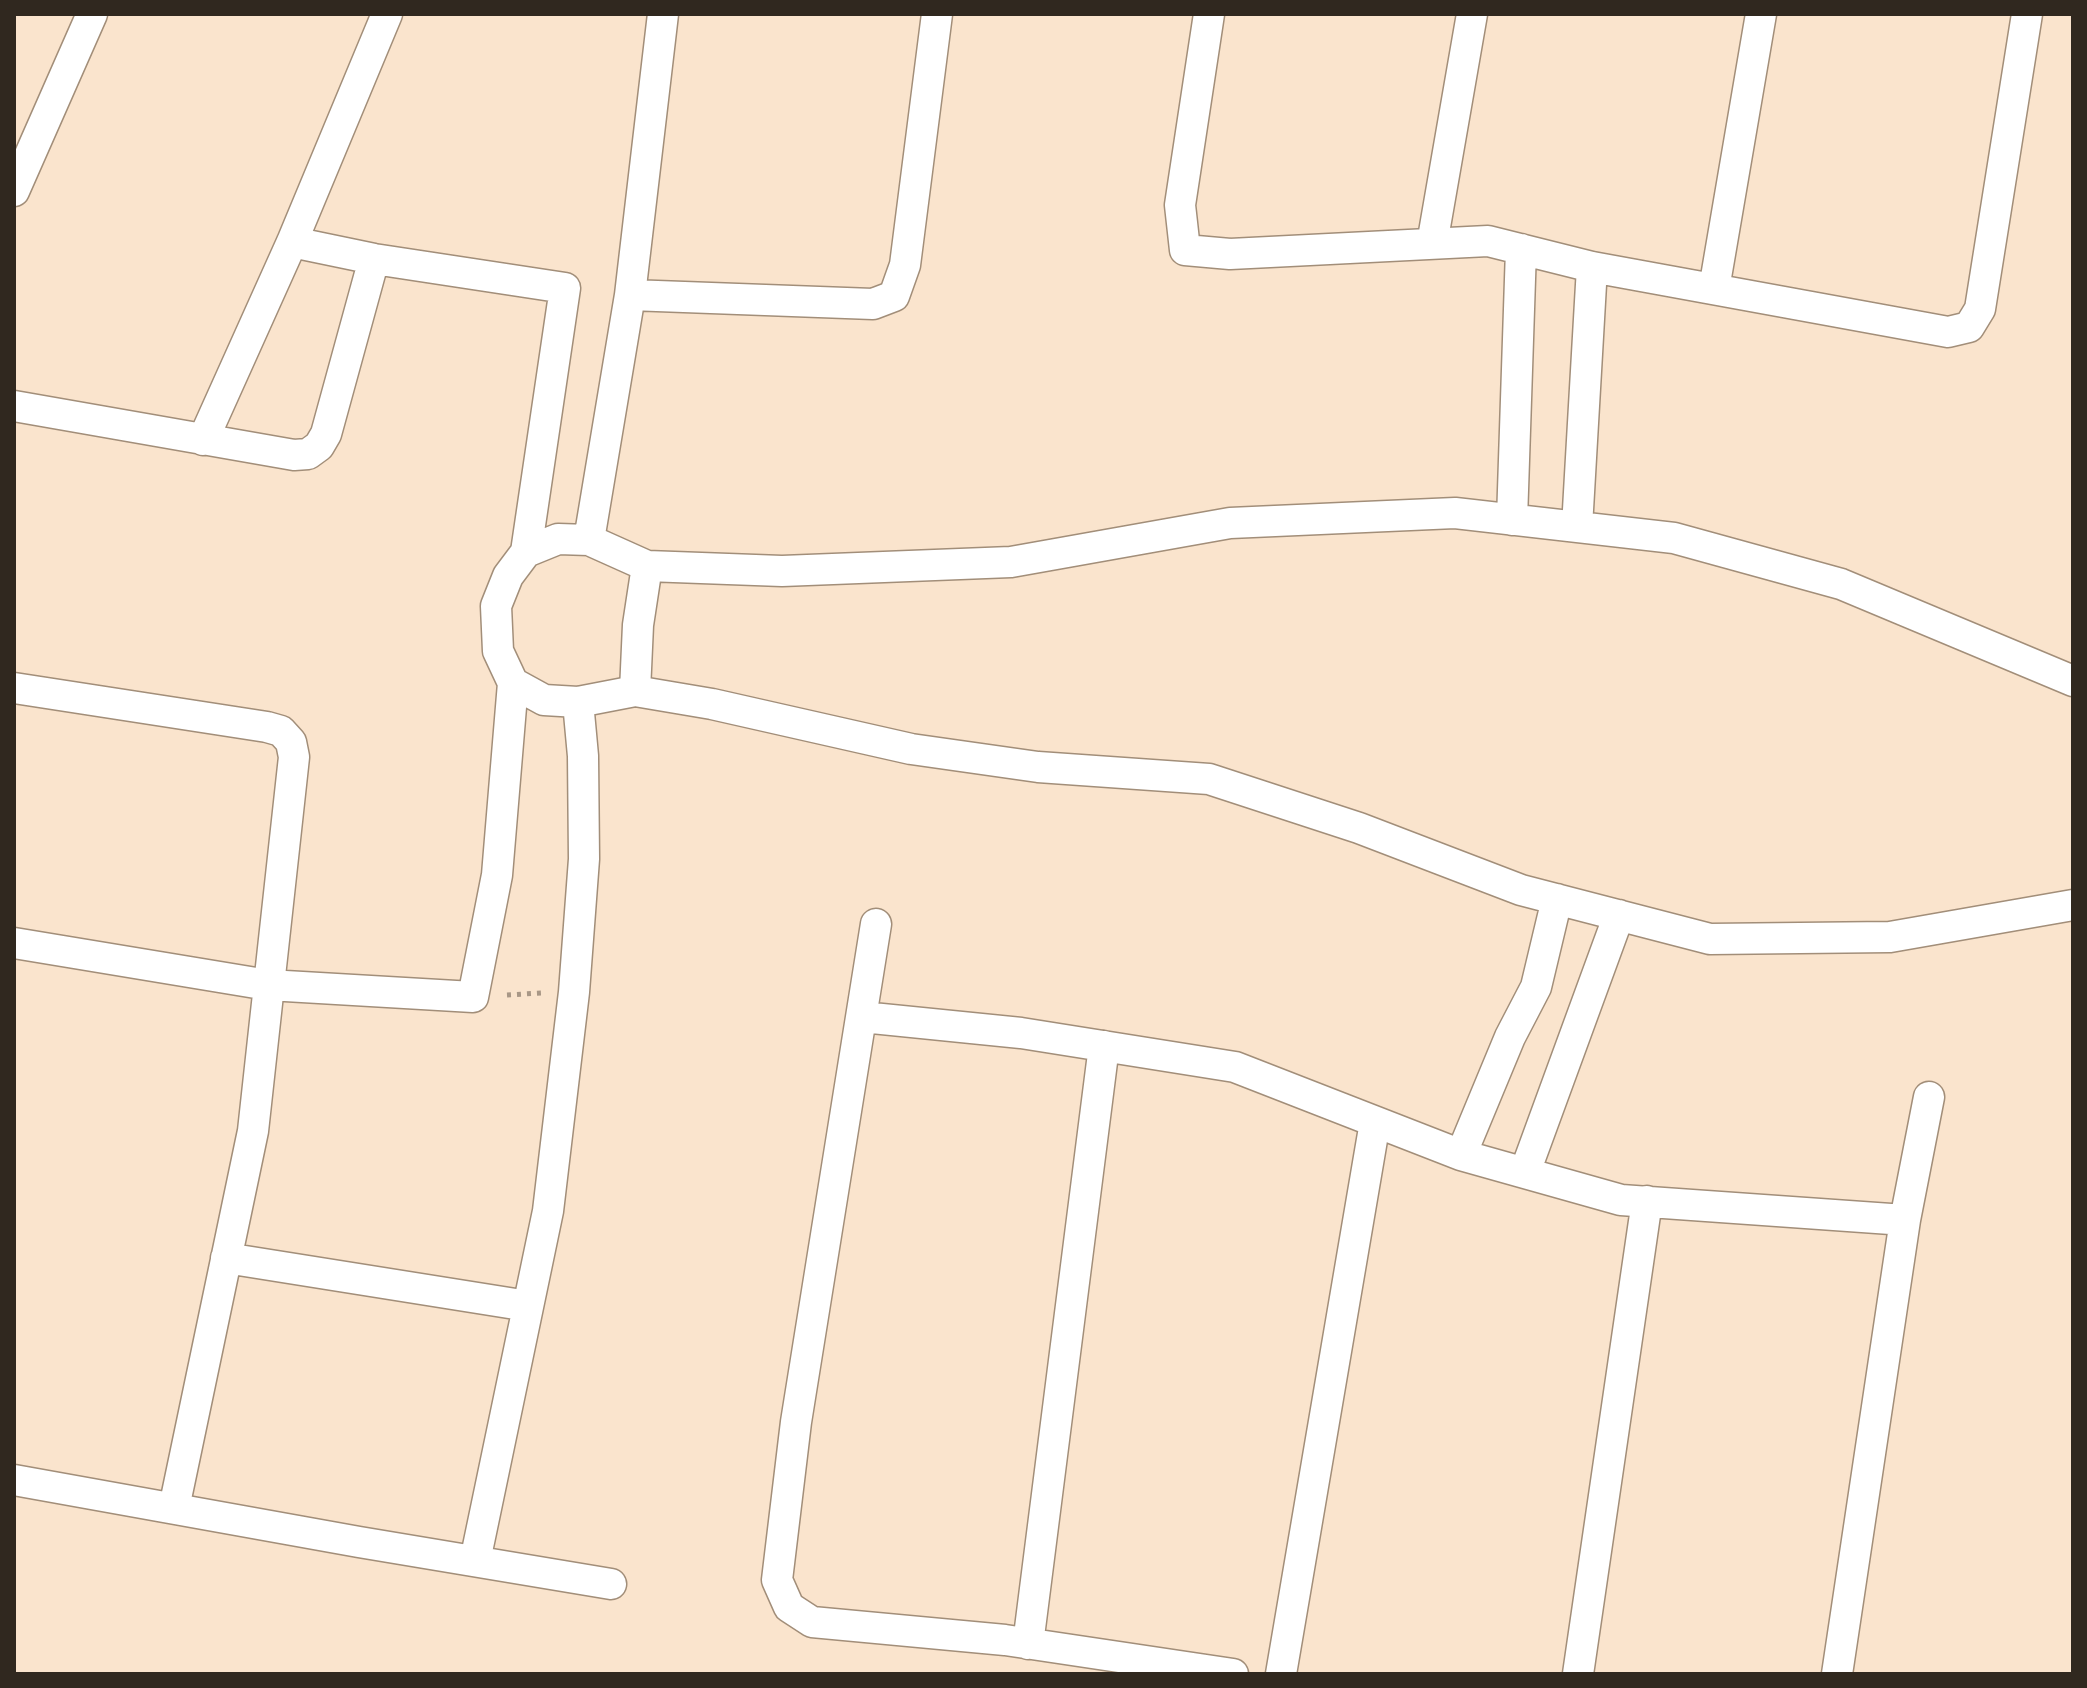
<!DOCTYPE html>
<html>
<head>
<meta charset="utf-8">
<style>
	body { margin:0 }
	#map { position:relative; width:2087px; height:1688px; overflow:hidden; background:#fae4cd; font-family:"Archivo Narrow",sans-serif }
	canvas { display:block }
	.frame { position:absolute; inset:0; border:16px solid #30281f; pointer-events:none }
</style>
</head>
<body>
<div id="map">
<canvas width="2087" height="1688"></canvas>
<div class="frame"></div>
</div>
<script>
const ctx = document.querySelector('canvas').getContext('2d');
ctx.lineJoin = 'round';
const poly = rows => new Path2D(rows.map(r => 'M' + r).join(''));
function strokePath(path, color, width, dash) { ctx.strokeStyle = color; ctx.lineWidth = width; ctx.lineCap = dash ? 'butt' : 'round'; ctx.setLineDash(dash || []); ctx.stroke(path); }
const path = poly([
	[507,995,541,993]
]);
const minor = poly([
	[1209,14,1180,205,1185,250,1230,254,1488,241,1592,267,1948,332,1969,327,1980,309,2027,14],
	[14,191,92,14],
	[292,242,374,259,565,288,526,552],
	[1432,244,1472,14],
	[1714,289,1761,14],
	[630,295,873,304,894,296,905,265,937,14],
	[14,406,294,455,308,454,319,446,326,434,374,259],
	[203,440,292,242,387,14],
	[1512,520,1521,249],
	[1577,527,1592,267],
	[589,540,630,295,663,14],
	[2073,681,1841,584,1674,538,1455,513,1230,523,1011,562,782,571,647,566,589,540,558,539,526,552,508,576,496,606,498,651,513,683,544,700,578,702,635,691,712,704,911,749,1038,767,1209,779,1359,828,1521,890,1710,939,1890,937,2073,905],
	[14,688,267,727,281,731,291,742,294,757,253,1131,174,1508],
	[635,691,638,625,647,566],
	[876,924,796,1422,777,1580,789,1607,812,1622,1005,1640,1233,1674],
	[14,943,268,985,473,997,497,875,513,683],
	[862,1017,1021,1033,1235,1067,1461,1155,1621,1200,1905,1220],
	[1461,1155,1510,1037,1536,987,1557,899],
	[1525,1172,1619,915],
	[226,1258,528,1306],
	[14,1480,359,1542,611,1584],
	[475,1561,548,1211,574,992,584,859,583,756,578,702],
	[1028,1644,1104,1046],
	[1281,1674,1375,1122],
	[1578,1674,1647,1201],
	[1837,1674,1905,1220,1929,1097]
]);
strokePath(minor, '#a28e79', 33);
strokePath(path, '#a89786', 5, [4, 6]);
strokePath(minor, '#fff', 30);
</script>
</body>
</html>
